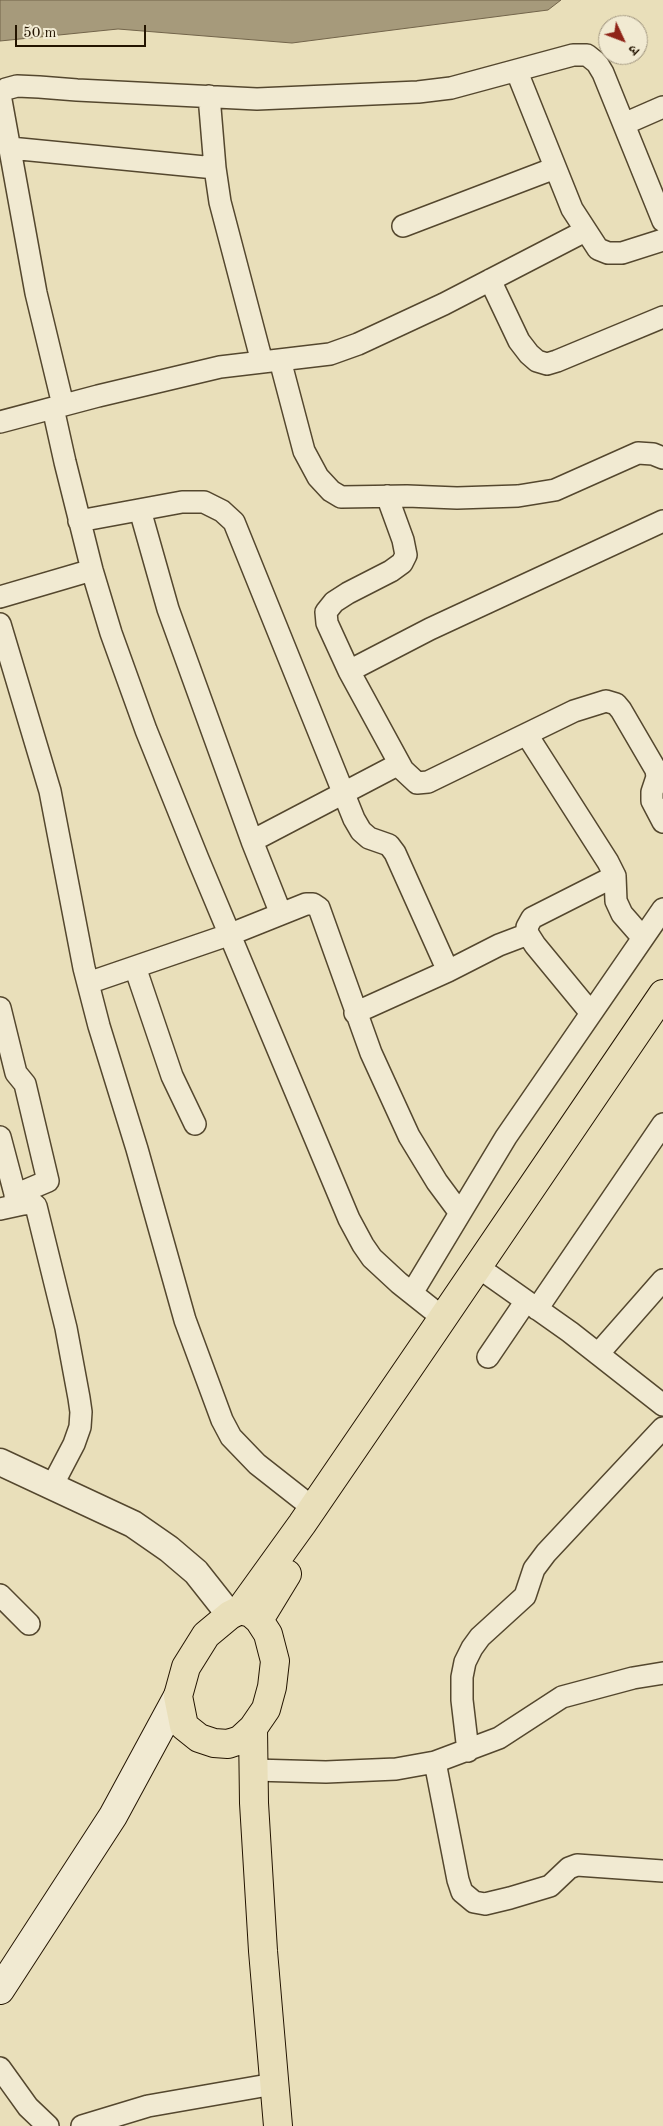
<!DOCTYPE html>
<html>
<head>
<meta charset="utf-8">
<style>
	body { margin:0 }
	#map { position:relative; width:663px; height:2126px; overflow:hidden; background:#e9dfba; font-family:"Old Standard TT","Noto Serif Devanagari",serif }
	canvas { display:block }
	.north { position:absolute; left:598px; top:15px; width:50px; height:50px; box-sizing:border-box; background:#f1ead2; border:1px solid #9f947e; border-radius:50%; rotate:133deg; font-size:14px; font-weight:700; line-height:20px; text-align:center; color:#231400 }
	.north::after { content:''; display:block; margin:auto; width:18px; height:22px; background:#8f2418; clip-path:polygon(50% 0,100% 100%,50% 72%,0 100%) }
	.scale { position:absolute; left:15px; top:25px; width:131px; height:22px; box-sizing:border-box; border:2px solid #231400; border-top:0; padding-left:6px; font-size:15px; line-height:18px; white-space:nowrap; color:#231400; -webkit-text-stroke:4px #f1ead2; paint-order:stroke }
</style>
</head>
<body>
<div id="map">
<canvas width="663" height="2126"></canvas>
<div class="north">उ</div>
<div class="scale">50 m</div>
</div>
<script>
const ctx = document.querySelector('canvas').getContext('2d');
ctx.lineJoin = 'round';
function paint(path, color) { ctx.fillStyle = color; ctx.fill(path, 'evenodd'); }
const poly = rows => new Path2D(rows.map(r => 'M' + r).join(''));
function strokePath(path, color, width, dash) { ctx.strokeStyle = color; ctx.lineWidth = width; ctx.lineCap = dash ? 'butt' : 'round'; ctx.setLineDash(dash || []); ctx.stroke(path); }
const water = poly([
	[0,0,561,0,548,10,292,43,118,29,0,41,0,0]
]);
const minor = poly([
	[517,72,572,209,598,249,608,253,622,253,663,240],
	[209,96,215,168,220,202,262,362],
	[624,124,663,107],
	[10,148,215,168],
	[403,226,555,168],
	[490,280,519,341,529,354,537,361,547,364,557,361,663,317],
	[280,360,304,451,318,477,331,491,341,497,407,496,457,498,518,496,555,490,638,453,653,454,663,458],
	[63,405,36,293,1,100,1,94,6,89,17,86,39,87,77,90,257,99,418,92,451,88,573,55,587,55,597,63,603,73,663,221],
	[53,408,65,462,92,570,111,633,146,730,198,859,349,1219,363,1245,372,1258,399,1283,443,1318],
	[0,422,98,396,220,367,330,354,358,344,444,304,585,231],
	[387,496,403,540,406,555,402,563,391,571,348,593,334,602,326,612,327,623,349,671,403,770,417,783,428,782,574,711,606,701,616,704,621,710,656,770,657,777,652,792,652,801,663,822],
	[140,510,168,609,252,841,281,914],
	[79,521,182,502,204,502,222,511,234,522,354,819,361,831,369,838,389,845,395,853,448,971],
	[0,597,92,570],
	[0,624,50,791,84,968,99,1026,137,1149,185,1320,222,1420,231,1437,257,1464,313,1508],
	[349,671,430,629,663,521],
	[527,735,608,862,615,876,616,901,622,914,643,938],
	[252,841,399,764],
	[135,967,172,1076,195,1124],
	[88,983,231,934,306,904,313,904,319,908,371,1053,409,1136,437,1182,460,1213],
	[0,1008,16,1073,25,1084,48,1181,15,1195],
	[355,1013,448,971,499,945,528,934],
	[591,1013,535,945,528,934,527,927,532,918,615,876],
	[0,1137,18,1205],
	[0,1209,23,1204,32,1203,36,1206,66,1328,79,1398,81,1412,80,1427,74,1444,52,1486],
	[478,1267,570,1332,663,1405],
	[412,1293,506,1137,663,909],
	[537,1309,663,1124],
	[598,1354,663,1280],
	[488,1357,526,1301],
	[0,1595,29,1624],
	[468,1751,462,1700,462,1677,465,1662,472,1648,480,1637,525,1596,534,1569,546,1553,663,1428],
	[435,1762,458,1880,462,1892,474,1902,485,1904,510,1898,550,1886,569,1868,577,1865,663,1871],
	[254,1770,326,1772,396,1769,435,1762,499,1738,562,1697,633,1678,663,1673],
	[0,2068,28,2107,48,2126],
	[82,2126,148,2106,274,2084]
]);
const tertiary = poly([
	[0,1462,133,1524,169,1549,196,1572,230,1615]
]);
const secondary = poly([
	[0,1990,113,1816,178,1696]
]);
const primary = poly([
	[240,1610,302,1524,434,1331,663,994],
	[240,1610,251,1613,259,1620,268,1634,275,1661,272,1687,266,1709,253,1728,240,1740,228,1744,214,1743,199,1738,184,1726,178,1696,186,1667,206,1635,230,1615,240,1610],
	[259,1620,287,1574],
	[253,1728,254,1803,263,1951,278,2126]
]);
paint(water, '#a69a7b');
strokePath(water, '#72644a', 1);
strokePath(minor, '#54472e', 24);
strokePath(tertiary, '#54472e', 29);
strokePath(secondary, '#231400', 30);
strokePath(primary, '#231400', 30);
strokePath(minor, '#f1ead2', 21);
strokePath(tertiary, '#f1ead2', 26);
strokePath(secondary, '#f1ead2', 28);
strokePath(primary, '#e9dfba', 28);
</script>
</body>
</html>
